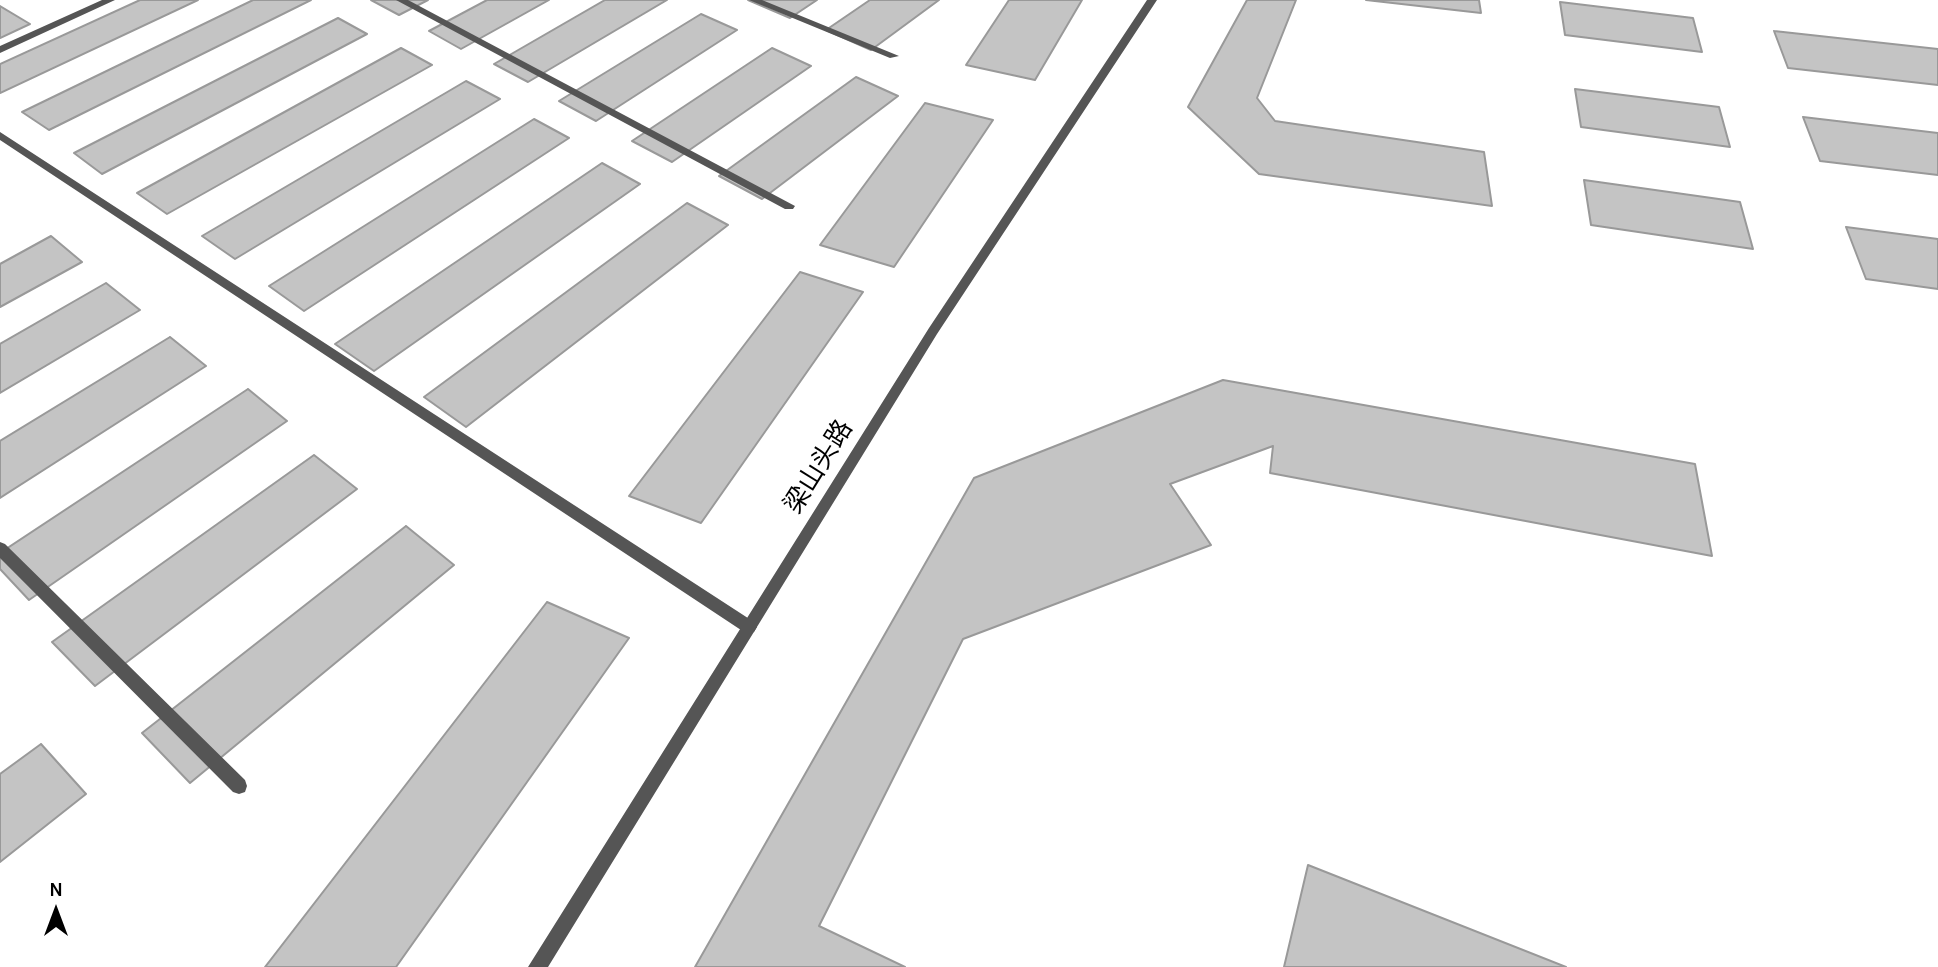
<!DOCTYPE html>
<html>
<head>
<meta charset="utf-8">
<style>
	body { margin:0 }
	#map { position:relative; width:1938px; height:967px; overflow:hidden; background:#fff; font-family:Karla,sans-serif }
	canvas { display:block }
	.north { position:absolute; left:21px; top:876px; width:70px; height:70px; -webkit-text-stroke:5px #fff; paint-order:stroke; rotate:0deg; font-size:19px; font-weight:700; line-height:28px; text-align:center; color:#000 }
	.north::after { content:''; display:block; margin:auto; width:24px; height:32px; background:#000; clip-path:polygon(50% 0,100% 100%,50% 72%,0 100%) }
</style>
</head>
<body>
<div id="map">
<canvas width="1938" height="967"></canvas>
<div class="north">N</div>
</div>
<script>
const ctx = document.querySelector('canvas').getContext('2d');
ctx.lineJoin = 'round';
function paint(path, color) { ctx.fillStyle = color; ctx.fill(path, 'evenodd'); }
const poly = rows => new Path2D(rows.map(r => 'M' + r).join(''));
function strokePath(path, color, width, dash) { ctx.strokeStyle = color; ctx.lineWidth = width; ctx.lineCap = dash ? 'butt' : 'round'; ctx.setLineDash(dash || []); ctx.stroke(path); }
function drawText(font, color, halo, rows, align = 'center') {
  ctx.font = font + ' Karla,"Noto Sans SC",sans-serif'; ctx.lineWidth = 5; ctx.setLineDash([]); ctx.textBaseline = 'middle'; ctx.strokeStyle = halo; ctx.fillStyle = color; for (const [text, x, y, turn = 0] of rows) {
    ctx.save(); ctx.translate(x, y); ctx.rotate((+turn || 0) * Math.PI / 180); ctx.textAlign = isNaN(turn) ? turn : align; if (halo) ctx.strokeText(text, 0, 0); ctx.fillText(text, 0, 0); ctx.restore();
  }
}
const building = poly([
	[140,0,198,0,0,93,0,64,140,0],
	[253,0,311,0,49,130,22,112,253,0],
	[371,0,428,0,399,15,371,0],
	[487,0,549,0,461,49,429,31,487,0],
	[605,0,667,0,528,82,494,64,605,0],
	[748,0,817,0,790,18,748,0],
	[870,0,939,0,871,50,826,30,870,0],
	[1009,0,1082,0,1035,80,966,65,1009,0],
	[1247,0,1296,0,1257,98,1275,121,1484,152,1492,206,1259,174,1188,107,1247,0],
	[1366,0,1479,0,1481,13,1366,0],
	[1560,2,1693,18,1702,52,1565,35,1560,2],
	[0,6,30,24,0,38,0,6],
	[701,14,737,30,596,121,559,101,701,14],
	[338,18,367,34,102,174,74,153,338,18],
	[1774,31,1938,49,1938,85,1788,68,1774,31],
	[401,48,432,65,167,214,137,193,401,48],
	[772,48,811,66,672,162,632,141,772,48],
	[856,77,898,96,762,199,719,176,856,77],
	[466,81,500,99,235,259,202,236,466,81],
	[1575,89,1719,107,1730,147,1581,127,1575,89],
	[925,103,993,120,894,267,820,245,925,103],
	[1803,117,1938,133,1938,175,1820,161,1803,117],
	[534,119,569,138,304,311,269,286,534,119],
	[602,163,640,184,374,371,335,344,602,163],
	[1584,180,1740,202,1753,249,1591,225,1584,180],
	[687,203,728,225,466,427,424,397,687,203],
	[1846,227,1938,239,1938,289,1866,279,1846,227],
	[51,236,82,262,0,307,0,264,51,236],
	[800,272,863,292,701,523,629,496,800,272],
	[106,283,140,310,0,393,0,344,106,283],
	[170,337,206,366,0,498,0,441,170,337],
	[1223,380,1695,464,1712,556,1270,473,1273,446,1170,484,1211,545,963,639,819,926,905,967,695,967,974,478,1223,380],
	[248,389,287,421,29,600,0,569,0,553,248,389],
	[314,455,357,489,95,686,52,642,314,455],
	[406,526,454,565,190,783,142,733,406,526],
	[547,602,629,638,396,967,265,967,547,602],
	[41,744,86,794,0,862,0,774,41,744],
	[1308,865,1566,967,1284,967,1308,865]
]);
const minor = poly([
	[102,0,115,0,0,53,0,46,102,0],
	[396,0,408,0,795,206,793,209,785,209,396,0],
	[749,0,762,0,899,56,890,58,749,0],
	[0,132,754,622,757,627,754,632,749,634,744,632,0,140,0,132],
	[0,542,5,544,245,780,247,786,245,792,239,794,233,792,0,558,0,542]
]);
const tertiary = poly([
	[1147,0,1157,0,937,334,548,967,528,967,929,328,1147,0]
]);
const streetNames = [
	["梁山头路",819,467,-58]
];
paint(building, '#c4c4c4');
strokePath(building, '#999', 2);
paint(minor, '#555');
paint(tertiary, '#555');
drawText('26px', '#000', '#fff', streetNames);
</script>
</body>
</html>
